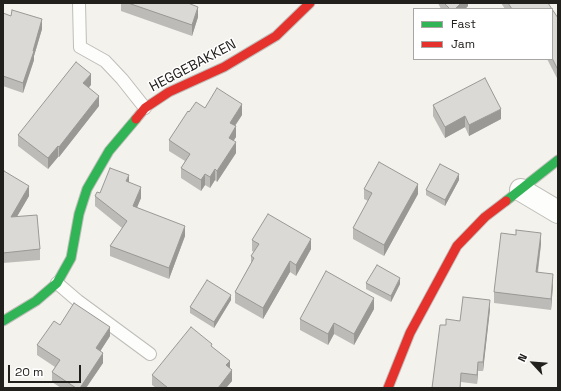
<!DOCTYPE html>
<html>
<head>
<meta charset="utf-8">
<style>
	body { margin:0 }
	#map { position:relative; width:561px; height:391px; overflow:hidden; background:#f4f2ec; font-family:"Space Grotesk",sans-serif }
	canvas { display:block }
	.frame { position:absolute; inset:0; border:4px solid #22201d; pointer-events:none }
	.legend { position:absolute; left:413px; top:8px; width:140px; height:52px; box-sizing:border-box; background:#fff; border:1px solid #a7a6a5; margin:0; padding:5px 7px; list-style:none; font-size:12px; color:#22201d }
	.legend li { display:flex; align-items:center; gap:8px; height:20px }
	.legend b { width:20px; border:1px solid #a7a6a5 }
	.north { position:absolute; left:513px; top:343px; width:40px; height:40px; -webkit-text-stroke:3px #fff; paint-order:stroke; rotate:296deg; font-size:11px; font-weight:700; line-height:16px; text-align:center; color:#22201d }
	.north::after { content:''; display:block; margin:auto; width:14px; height:18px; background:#22201d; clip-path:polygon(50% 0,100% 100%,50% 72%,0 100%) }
	.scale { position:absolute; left:8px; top:365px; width:73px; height:18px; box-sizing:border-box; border:2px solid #22201d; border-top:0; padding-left:5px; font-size:12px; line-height:14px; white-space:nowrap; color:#22201d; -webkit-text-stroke:3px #fff; paint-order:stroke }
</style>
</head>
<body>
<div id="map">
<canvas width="561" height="391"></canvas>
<div class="frame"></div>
<ul class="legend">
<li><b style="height:5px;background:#30b455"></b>Fast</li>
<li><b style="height:5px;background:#e5322d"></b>Jam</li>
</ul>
<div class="north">N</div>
<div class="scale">20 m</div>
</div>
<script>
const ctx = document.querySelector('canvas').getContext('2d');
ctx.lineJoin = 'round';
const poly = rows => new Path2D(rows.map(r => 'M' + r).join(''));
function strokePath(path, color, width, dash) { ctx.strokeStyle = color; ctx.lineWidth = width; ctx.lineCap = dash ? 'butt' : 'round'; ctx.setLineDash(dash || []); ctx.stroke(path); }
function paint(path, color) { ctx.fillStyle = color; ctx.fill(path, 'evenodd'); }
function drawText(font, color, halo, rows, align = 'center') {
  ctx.font = font + ' "Space Grotesk",sans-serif'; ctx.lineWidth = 3; ctx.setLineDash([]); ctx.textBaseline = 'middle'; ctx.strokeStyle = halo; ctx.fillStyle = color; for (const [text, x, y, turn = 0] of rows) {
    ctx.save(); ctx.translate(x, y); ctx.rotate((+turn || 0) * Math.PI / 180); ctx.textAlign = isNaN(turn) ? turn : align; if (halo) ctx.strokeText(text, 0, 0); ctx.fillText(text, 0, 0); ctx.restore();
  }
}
const lane = poly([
	[79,3,80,47,105,61,122,79,145,108],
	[57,283,78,301,150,354]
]);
const street = poly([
	[521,190,558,212]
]);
const fast = poly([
	[506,201,558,160],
	[3,321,36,301,57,283,71,258,79,214,87,189,109,151,136,119]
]);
const jam = poly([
	[136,119,145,108,169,92,224,67,276,36,310,3],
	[388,388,410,333,457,246,485,217,506,201]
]);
const wall = poly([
	[121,3,188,3,198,17,192,36,121,11],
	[438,3,468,3,468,6,465,9,441,9],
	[501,3,548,3,552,9,505,9],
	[3,13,42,29,34,56,34,60,23,93,3,86],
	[558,18,558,80,547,59,552,59],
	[91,85,89,87,99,106,59,157,58,157,48,169,18,146,18,135],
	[433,105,501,119,469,136,465,127,445,138,433,116],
	[205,108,242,115,235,126,236,137,233,141,236,153,217,182,215,180,210,188,205,185,201,191,181,178,181,168,185,161,169,151,169,140,189,112],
	[3,172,29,196,17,216,40,249,40,260,3,263,3,272],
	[459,180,445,206,426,195,426,190],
	[129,182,141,198,137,207,185,236,169,279,110,256,110,246,122,228,95,206,95,196,100,193],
	[364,189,418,194,384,256,353,239,353,228,368,201,364,199],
	[252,240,311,249,296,276,290,272,263,319,235,303,235,292,251,263,251,256,254,252,252,251],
	[541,244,538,273,553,285,551,310,494,303,494,292],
	[366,283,400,284,391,302,366,289],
	[231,300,214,328,190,313,190,307],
	[374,309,354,345,334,334,328,345,300,330,300,319],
	[490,309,483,371,478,371,477,384,461,382,461,388,432,388,446,325,460,321],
	[60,325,110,336,100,351,103,363,86,388,61,388,52,382,52,372,55,367,37,355,37,345],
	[212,347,230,368,232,381,226,388,156,388,152,385,152,375]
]);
const shadedWall = poly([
	[461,3,468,3,468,6,465,9,455,9],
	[198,7,198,17,192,36,192,25],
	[42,19,42,29,34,56,34,60,23,93,23,83],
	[91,74,91,85,83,94,83,83],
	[99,96,99,106,59,157,59,147],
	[242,104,242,115,230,133,230,123],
	[501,109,501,119,469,136,469,125],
	[465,116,465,127,445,138,445,127],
	[236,126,236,137,229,148,229,138],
	[236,142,236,153,217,182,217,171],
	[58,146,58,157,48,169,48,158],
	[215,169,215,180,210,188,210,177],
	[205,174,205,185,201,191,201,180],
	[459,174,459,180,445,206,445,200],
	[129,175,129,186,126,181],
	[418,184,418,194,384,256,384,245],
	[29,186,29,196,11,227,11,217],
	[141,187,141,198,133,217,133,206],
	[185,226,185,236,169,279,169,268],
	[541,233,541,244,536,283,536,272],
	[311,239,311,249,296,276,296,265],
	[290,261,290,272,263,319,263,308],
	[553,274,553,285,551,310,551,299],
	[400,278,400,284,391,302,391,296],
	[231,295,231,300,214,328,214,322],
	[374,298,374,309,354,345,354,334],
	[490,300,490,309,483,371,483,362],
	[334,323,334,334,328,345,328,334],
	[110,327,110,336,96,358,96,348],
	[103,353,103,363,86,388,80,388],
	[230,361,230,371,226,365],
	[478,362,478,371,477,384,477,375],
	[232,370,232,381,226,388,218,388]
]);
const building = poly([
	[128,3,188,3,198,7,192,25,128,3],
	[444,3,461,3,455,9,450,9,444,3],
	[508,3,548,3,552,9,512,9,508,3],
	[552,9,558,18,558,70,552,58,552,9],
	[12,10,42,19,33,51,34,51,23,83,3,76,3,13,11,16,12,10],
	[76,62,91,74,83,83,99,96,59,147,58,146,48,158,18,135,76,62],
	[485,78,501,109,469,125,465,116,445,127,433,105,485,78],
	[217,88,242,104,230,123,236,126,229,138,236,142,217,171,215,169,210,177,205,174,201,180,181,168,190,154,169,140,188,111,189,112,196,102,205,108,217,88],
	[379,162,418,184,384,245,353,228,372,193,364,189,379,162],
	[440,164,459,174,445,200,426,190,440,164],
	[110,168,129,175,126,181,141,187,133,206,185,226,169,268,110,246,127,221,95,196,97,192,100,193,110,168],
	[4,171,29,186,11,217,37,215,40,249,3,253,3,172,4,171],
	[268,214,311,239,296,265,290,261,263,308,235,292,254,258,251,256,259,244,252,240,268,214],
	[516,230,541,233,536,272,553,274,551,299,494,292,501,233,516,235,516,230],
	[377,265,400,278,391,296,366,283,377,265],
	[326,271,374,298,354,334,334,323,328,334,300,319,326,271],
	[207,280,231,295,214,322,190,307,207,280],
	[463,297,490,300,483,362,478,362,477,375,461,373,460,388,432,388,440,325,446,325,446,319,460,321,463,297],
	[74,303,110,327,96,348,103,353,80,388,76,388,52,372,60,360,37,345,54,321,60,325,74,303],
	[191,327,212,344,211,346,230,361,226,365,232,370,218,388,178,388,177,387,176,388,168,388,152,375,191,327]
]);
const streetNames = [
	["HEGGEBAKKEN",193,66,-28]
];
strokePath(lane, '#bfbdb9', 14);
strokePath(street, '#bfbdb9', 24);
strokePath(fast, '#bfbdb9', 11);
strokePath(jam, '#bfbdb9', 11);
strokePath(lane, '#fdfdfc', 12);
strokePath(street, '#fdfdfc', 22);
strokePath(fast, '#30b455', 9);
strokePath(jam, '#e5322d', 9);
paint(wall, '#bcbbb7');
paint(shadedWall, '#999895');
paint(building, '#dbd9d5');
strokePath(building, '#999895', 1);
drawText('14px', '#22201d', '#fff', streetNames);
</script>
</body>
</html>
